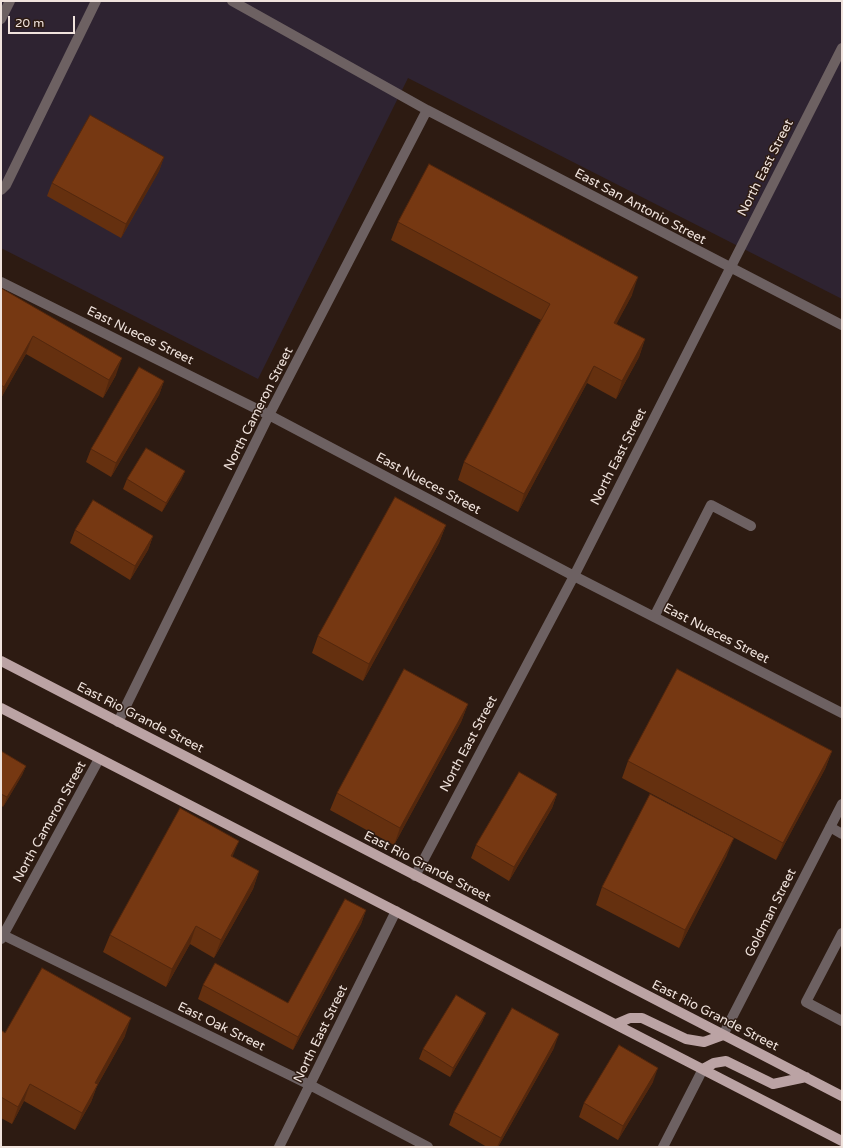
<!DOCTYPE html>
<html>
<head>
<meta charset="utf-8">
<style>
	body { margin:0 }
	#map { position:relative; width:843px; height:1148px; overflow:hidden; background:#2d1b12; font-family:"Varela Round",sans-serif }
	canvas { display:block }
	.frame { position:absolute; inset:0; border:2px solid #f0e3dd; pointer-events:none }
	.scale { position:absolute; left:8px; top:16px; width:67px; height:18px; box-sizing:border-box; border:2px solid #f0e3dd; border-top:0; padding-left:5px; font-size:12px; line-height:14px; white-space:nowrap; color:#f0e3dd; -webkit-text-stroke:3px #2d1b12; paint-order:stroke }
</style>
</head>
<body>
<div id="map">
<canvas width="843" height="1148"></canvas>
<div class="frame"></div>
<div class="scale">20 m</div>
</div>
<script>
const ctx = document.querySelector('canvas').getContext('2d');
ctx.lineJoin = 'round';
function paint(path, color) { ctx.fillStyle = color; ctx.fill(path, 'evenodd'); }
const poly = rows => new Path2D(rows.map(r => 'M' + r).join(''));
function strokePath(path, color, width, dash) { ctx.strokeStyle = color; ctx.lineWidth = width; ctx.lineCap = dash ? 'butt' : 'round'; ctx.setLineDash(dash || []); ctx.stroke(path); }
function drawText(font, color, halo, rows, align = 'center') {
  ctx.font = font + ' "Varela Round",sans-serif'; ctx.lineWidth = 3; ctx.setLineDash([]); ctx.textBaseline = 'middle'; ctx.strokeStyle = halo; ctx.fillStyle = color; for (const [text, x, y, turn = 0] of rows) {
    ctx.save(); ctx.translate(x, y); ctx.rotate((+turn || 0) * Math.PI / 180); ctx.textAlign = isNaN(turn) ? turn : align; if (halo) ctx.strokeText(text, 0, 0); ctx.fillText(text, 0, 0); ctx.restore();
  }
}
const medical = poly([
	[1,1,842,1,842,299,408,78,258,379,1,248]
]);
const minor = poly([
	[232,1,427,110,842,325],
	[1,19,10,1],
	[1,190,6,185,96,1],
	[1,282,269,415,574,576,842,713],
	[654,617,711,505,751,526],
	[118,722,269,415,427,110],
	[830,827,842,834],
	[415,876,574,576,842,48],
	[842,933,806,1002,842,1021],
	[1,934,310,1085,428,1147],
	[1,939,99,759],
	[723,1035,842,804],
	[279,1147,396,911],
	[663,1147,703,1069]
]);
const major = poly([
	[1,661,842,1096],
	[1,708,842,1141],
	[616,1024,630,1018,642,1018,686,1039,704,1042,723,1035],
	[703,1069,714,1063,726,1061,773,1084,806,1077]
]);
const wall = poly([
	[164,157,159,171,121,238,47,196,52,183],
	[398,222,632,295,616,324,645,339,639,357,616,399,587,383,518,512,458,480,464,462,541,320,391,240],
	[1,288,116,375,103,398,26,354,1,398],
	[164,381,159,395,111,477,86,462,91,449],
	[185,471,181,480,162,512,123,489,127,479],
	[446,525,439,543,363,681,312,653,318,636],
	[75,530,153,536,148,550,130,580,70,543],
	[468,704,461,722,394,845,330,810,337,793],
	[1,751,26,766,22,775,3,807,1,805],
	[832,751,825,769,776,860,622,778,628,761],
	[557,794,552,808,509,881,471,858,476,845],
	[727,855,679,948,596,905,602,887],
	[233,857,259,871,253,889,214,958,190,944,166,987,103,952,110,935],
	[366,910,361,924,293,1050,198,999,203,985,288,1003],
	[486,1013,482,1022,450,1077,419,1059,423,1049],
	[1,1030,5,1033,125,1036,97,1086,91,1102,75,1130,24,1101,12,1124,1,1118],
	[554,1048,498,1147,487,1147,449,1125,454,1112],
	[653,1082,618,1140,579,1117,584,1103]
]);
const shadedWall = poly([
	[164,157,159,171,121,238,126,224],
	[638,277,632,295,608,340,614,323],
	[33,336,26,354,1,398,1,395,4,387],
	[645,339,639,357,616,399,622,381],
	[122,358,116,375,103,398,109,380],
	[594,366,587,383,518,512,524,494],
	[164,381,159,395,111,477,116,463],
	[185,471,181,480,162,512,166,503],
	[446,525,439,543,363,681,369,664],
	[153,536,148,550,130,580,135,566],
	[468,704,461,722,394,845,400,828],
	[832,751,825,769,776,860,783,843],
	[26,766,22,775,3,807,7,797],
	[557,794,552,808,509,881,514,867],
	[734,838,727,855,679,948,685,930],
	[239,841,232,858,231,856],
	[259,871,253,889,214,958,221,940],
	[366,910,361,924,293,1050,298,1037],
	[196,926,190,944,166,987,172,969],
	[486,1013,482,1022,450,1077,453,1068],
	[131,1018,125,1036,97,1086,91,1102,75,1130,82,1113,95,1083],
	[559,1034,554,1048,498,1147,497,1147,501,1138],
	[658,1068,653,1082,618,1140,623,1126],
	[30,1084,24,1101,12,1124,18,1107]
]);
const building = poly([
	[90,115,164,157,126,224,52,183,90,115],
	[429,164,638,277,614,323,645,339,622,381,594,366,524,494,464,462,550,304,398,222,429,164],
	[1,288,122,358,109,380,33,336,4,387,1,385,1,288],
	[139,367,164,381,116,463,91,449,139,367],
	[146,448,185,471,166,503,127,479,146,448],
	[395,497,446,525,369,664,318,636,395,497],
	[93,500,153,536,135,566,75,530,93,500],
	[404,669,468,704,400,828,337,793,404,669],
	[677,669,832,751,783,843,628,761,677,669],
	[1,751,26,766,7,797,1,794,1,751],
	[519,772,557,794,514,867,476,845,519,772],
	[650,794,734,838,685,930,602,887,650,794],
	[180,808,239,841,231,856,259,871,221,940,196,926,172,969,110,935,180,808],
	[345,899,366,910,298,1037,203,985,215,963,288,1003,345,899],
	[42,968,131,1018,95,1083,98,1084,82,1113,30,1084,18,1107,1,1097,1,1030,5,1033,42,968],
	[456,995,486,1013,453,1068,423,1049,456,995],
	[512,1008,559,1034,501,1138,454,1112,512,1008],
	[619,1045,658,1068,623,1126,584,1103,619,1045]
]);
const streetNames = [
	["North East Street",766,168,-63],
	["East San Antonio Street",640,207,28],
	["East Nueces Street",140,336,26],
	["North Cameron Street",259,409,-63],
	["North East Street",619,457,-63],
	["East Nueces Street",428,484,28],
	["East Nueces Street",716,634,27],
	["East Rio Grande Street",140,718,27],
	["North East Street",469,744,-62],
	["North Cameron Street",50,822,-61],
	["East Rio Grande Street",427,867,27],
	["Goldman Street",771,913,-63],
	["East Rio Grande Street",715,1016,27],
	["East Oak Street",221,1027,26],
	["North East Street",321,1034,-64]
];
paint(medical, '#2e2331');
strokePath(minor, '#6d6162', 10);
strokePath(major, '#bba3a4', 10);
paint(wall, '#65300f');
paint(shadedWall, '#53270d');
paint(building, '#763812');
strokePath(building, '#53270d', 1);
drawText('13px', '#f0e3dd', '#2d1b12', streetNames);
</script>
</body>
</html>
